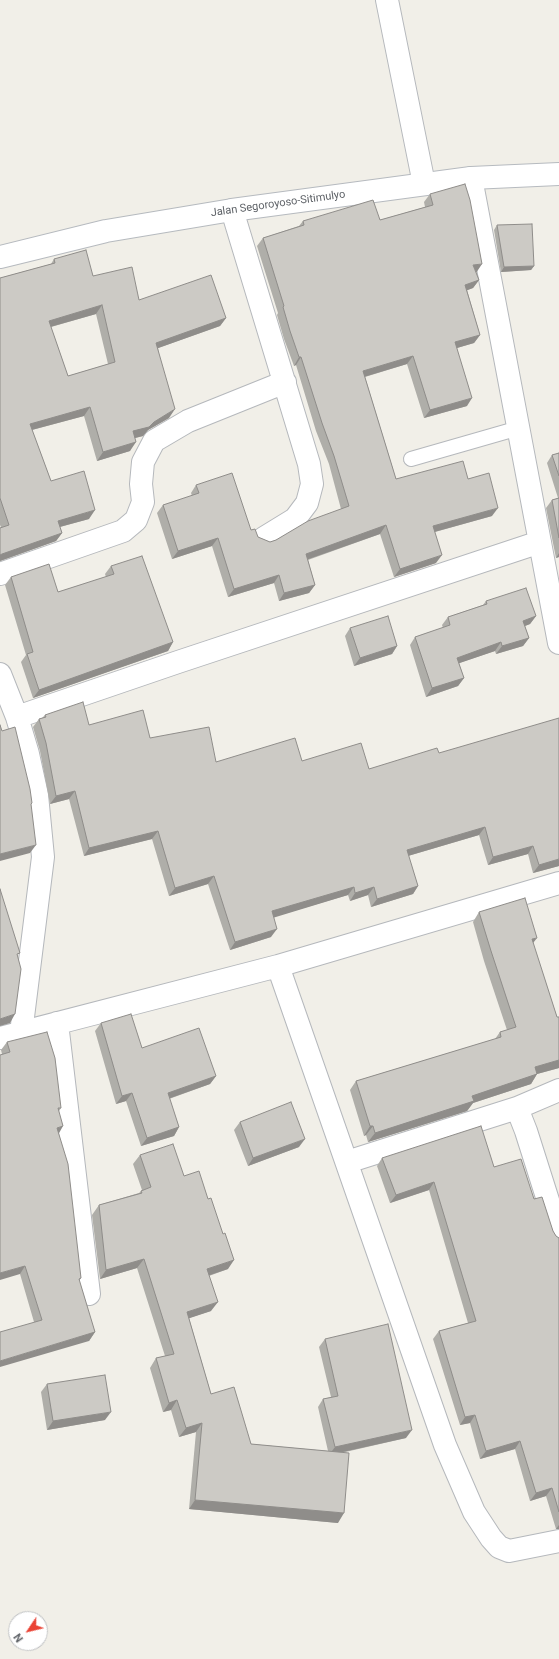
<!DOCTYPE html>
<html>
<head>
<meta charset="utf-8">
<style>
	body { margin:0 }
	#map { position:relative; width:559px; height:1659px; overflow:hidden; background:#f1efe8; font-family:Roboto,sans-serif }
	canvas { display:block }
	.north { position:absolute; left:8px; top:1611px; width:40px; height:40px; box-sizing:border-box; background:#fff; border:1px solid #bfc1c3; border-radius:50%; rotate:235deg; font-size:11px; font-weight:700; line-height:16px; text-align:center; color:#5f6368 }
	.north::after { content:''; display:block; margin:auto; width:14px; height:18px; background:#ea4335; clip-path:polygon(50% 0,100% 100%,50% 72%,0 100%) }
</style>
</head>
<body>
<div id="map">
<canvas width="559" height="1659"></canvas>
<div class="north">N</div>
</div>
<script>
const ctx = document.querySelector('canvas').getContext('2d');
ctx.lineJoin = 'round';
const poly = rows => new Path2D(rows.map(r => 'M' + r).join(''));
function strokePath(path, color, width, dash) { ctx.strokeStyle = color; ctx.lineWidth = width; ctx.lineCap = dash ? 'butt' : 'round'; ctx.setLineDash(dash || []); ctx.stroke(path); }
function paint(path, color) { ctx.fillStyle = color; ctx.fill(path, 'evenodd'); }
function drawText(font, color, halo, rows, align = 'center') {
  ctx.font = font + ' Roboto,sans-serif'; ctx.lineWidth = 3.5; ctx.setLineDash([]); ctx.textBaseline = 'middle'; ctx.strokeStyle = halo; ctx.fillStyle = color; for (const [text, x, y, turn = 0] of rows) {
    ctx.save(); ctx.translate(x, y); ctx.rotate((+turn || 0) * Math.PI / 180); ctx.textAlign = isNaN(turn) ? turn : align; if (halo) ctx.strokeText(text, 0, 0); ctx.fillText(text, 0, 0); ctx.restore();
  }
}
const lane = poly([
	[411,459,519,428]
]);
const street = poly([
	[387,0,424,184],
	[471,178,559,643],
	[232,210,309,464,312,484,307,503,295,519,264,538],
	[0,574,123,531,136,520,143,502,141,484,143,462,154,441,188,421,285,382],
	[0,674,17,717,28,754,37,795,43,857,21,1033],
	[17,717,178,662,540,542],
	[278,966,445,1445,474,1512,491,1538,499,1547,509,1551,559,1541],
	[57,1023,89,1294],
	[0,1038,278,966,559,883],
	[559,1090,517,1108,526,1131,559,1235],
	[347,1162,517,1108]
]);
const secondary = poly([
	[0,257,106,231,232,210,471,178,559,174]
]);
const wall = poly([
	[430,194,476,273,479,280,473,288,467,290,480,335,474,343,457,348,467,406,424,418,407,364,365,377,396,479,468,479,492,516,435,532,436,563,394,577,380,534,308,560,315,585,309,593,279,601,274,583,228,597,212,546,172,559,157,513,163,505,192,496,191,493,196,485,251,530,258,537,270,542,276,540,341,509,329,464,316,431,296,365,294,366,284,339,277,315,278,313,257,246,263,238,299,226,303,221,380,220,425,207,424,202],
	[497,225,534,266,531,270,501,272,494,230],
	[54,259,93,276,139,300,226,318,220,326,158,348,169,418,148,430,143,436,135,438,130,451,97,461,84,416,32,430,51,481,89,519,60,527,62,533,56,541,0,561,0,528,1,527,0,525,0,278,51,264],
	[96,314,108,364,68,376,51,327],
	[559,453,559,557,556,558,546,508,552,500,558,498,547,463,552,455],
	[111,566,173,642,168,651,33,698,21,662,26,655,5,585,11,577,58,592,106,577,105,574],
	[486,601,536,616,530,624,525,626,529,638,523,646,496,654,495,651,459,663,464,678,458,686,426,697,410,645,415,637,443,628,442,625,448,617,483,605],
	[350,628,397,646,392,654,354,666,345,636],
	[45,715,150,738,216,762,302,761,369,769,439,753,559,866,533,873,528,854,488,865,479,835,408,856,418,886,413,894,371,907,368,895,350,901,348,895,273,917,271,937,230,950,208,884,169,896,152,839,84,856,69,799,50,804,40,751,33,727,39,719,42,718],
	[479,912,533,944,557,1017,559,1017,559,1068,537,1074,531,1084,473,1103,467,1111,368,1142,366,1135,364,1136,350,1090,356,1081,495,1039,500,1032,507,1030,484,961,473,922],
	[101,1023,142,1048,216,1076,210,1084,169,1099,179,1127,174,1136,141,1146,126,1101,116,1104,95,1031],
	[7,1042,61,1108,59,1111,58,1134,81,1278,79,1281,95,1332,89,1341,34,1322,20,1274,2,1054,1,1050],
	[240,1122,299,1147,248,1166,234,1130],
	[140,1155,184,1176,228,1269,209,1276,211,1311,189,1318,211,1394,251,1444,328,1451,318,1407,323,1399,331,1397,319,1347,325,1339,406,1438,341,1453,338,1523,189,1509,196,1432,179,1437,171,1410,163,1412,150,1368,156,1358,165,1356,137,1268,100,1279,92,1215,99,1205,139,1193,142,1190,133,1164],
	[382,1158,494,1167,534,1199,553,1231,556,1236,559,1238,559,1529,556,1529,546,1496,530,1501,515,1449,480,1459,470,1423,460,1425,433,1339,439,1331,468,1323,429,1190,390,1203,377,1166],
	[47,1384,105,1420,47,1430,41,1392]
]);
const shadedWall = poly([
	[482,264,476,273,473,265],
	[534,266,531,270,501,272,504,267],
	[479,280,473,288,460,293,465,285],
	[102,305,96,314,43,329,49,321],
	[226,318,220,326,150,351,156,343],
	[480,335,474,343,450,350,455,342],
	[413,356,407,364,357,379,363,371],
	[299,357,301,357,296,365,294,366],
	[472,398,467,406,424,418,430,410],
	[90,407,84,416,24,432,30,424],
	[175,409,169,418,148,430,143,436,127,440,133,431,154,422],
	[136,442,130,451,97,461,103,452],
	[498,508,492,516,427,534,433,526],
	[95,510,89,519,52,529,58,521],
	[386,525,380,534,300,562,306,554],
	[62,533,56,541,0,561,0,555,2,554],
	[218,538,212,546,172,559,178,551],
	[559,553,559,557,556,558],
	[442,555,436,563,394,577,400,569],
	[279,575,274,583,228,597,234,589],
	[315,585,309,593,279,601,284,593],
	[536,616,530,624,517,629,523,621],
	[529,638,523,646,496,654,502,646],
	[173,642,168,651,33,698,39,690],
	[501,642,495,651,451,666,457,658],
	[397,646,392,654,354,666,360,658],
	[464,678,458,686,426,697,432,688],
	[75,791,69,799,50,804,56,796],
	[485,827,479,835,401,858,407,850],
	[158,831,152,839,84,856,89,848],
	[36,845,30,853,0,861,0,854],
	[533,846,528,854,488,865,493,857],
	[559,859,559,866,533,873,539,865],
	[214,876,208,884,169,896,175,888],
	[418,886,413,894,371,907,377,899],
	[354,887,348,895,266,920,272,911],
	[374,887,368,895,350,901,355,893],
	[277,929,271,937,230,950,235,942],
	[537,938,530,947,532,939],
	[15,1014,10,1023,0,1026,0,1019],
	[559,1060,559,1068,537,1074,531,1084,473,1103,467,1111,368,1142,375,1133,472,1096,535,1067],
	[216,1076,210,1084,162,1101,168,1093],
	[132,1093,126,1101,116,1104,122,1096],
	[63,1126,58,1135,57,1128],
	[370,1126,373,1126,366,1135,364,1136],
	[179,1127,174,1136,141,1146,147,1138],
	[305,1139,299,1147,248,1166,253,1158],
	[434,1182,429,1190,390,1203,396,1195],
	[144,1259,137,1268,100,1279,106,1270],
	[234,1260,228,1269,201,1278,207,1269],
	[25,1266,20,1274,0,1280,0,1273],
	[218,1302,211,1311,181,1321,187,1312],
	[95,1332,89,1341,0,1367,0,1361],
	[177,1400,171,1410,163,1412,169,1403],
	[111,1412,105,1420,47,1430,53,1421],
	[475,1415,470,1423,460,1425,465,1417],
	[202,1423,196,1432,179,1437,186,1428],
	[412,1430,406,1438,329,1455,335,1447],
	[520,1441,515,1449,480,1459,486,1451],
	[552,1488,546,1496,530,1501,536,1493],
	[195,1500,344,1513,338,1523,189,1509],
	[559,1525,559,1529,556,1529]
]);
const building = poly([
	[465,184,470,200,482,264,473,265,479,280,465,285,480,335,455,342,472,398,430,410,413,356,363,371,396,479,463,461,468,479,489,473,498,508,433,526,442,555,400,569,386,525,306,554,315,585,284,593,279,575,234,589,218,538,178,551,163,505,199,493,196,485,232,473,251,530,255,529,258,537,270,542,276,540,308,521,349,506,334,456,322,423,301,357,299,357,290,331,283,307,284,306,263,238,304,225,303,221,373,200,380,220,433,205,430,194,465,184],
	[532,224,534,266,504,267,497,225,532,224],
	[86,250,93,276,132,267,139,300,211,275,226,318,156,343,175,409,154,422,149,427,133,431,136,442,103,452,90,407,30,424,51,481,84,471,95,510,58,521,62,533,2,554,0,555,0,528,9,525,0,498,0,278,55,263,54,259,86,250],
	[102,305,115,362,68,376,49,321,102,305],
	[559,453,559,476,552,455,559,453],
	[559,498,559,538,552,500,559,498],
	[142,556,173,642,39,690,27,654,33,652,11,577,49,564,58,592,114,574,111,566,142,556],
	[526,588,536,616,523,621,529,638,502,646,501,642,457,658,464,678,432,688,415,637,450,625,448,617,487,604,486,601,526,588],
	[388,616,397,646,360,658,350,628,388,616],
	[83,702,89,725,143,710,150,738,209,727,216,762,295,738,302,761,361,743,369,769,437,748,439,753,559,718,559,859,539,865,533,846,493,857,485,827,407,850,418,886,377,899,374,887,355,893,354,887,272,911,277,929,235,942,214,876,175,888,158,831,89,848,75,791,56,796,46,743,39,719,46,717,45,715,83,702],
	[0,725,2,731,15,727,30,789,32,803,31,804,36,845,0,854,0,725],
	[0,889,20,953,17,954,21,969,15,1014,0,1019,0,889],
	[525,898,537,938,532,939,557,1017,559,1017,559,1060,535,1067,537,1074,472,1096,474,1101,375,1133,373,1126,370,1126,356,1081,501,1037,500,1032,516,1027,491,951,479,912,525,898],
	[131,1014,142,1048,199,1028,216,1076,168,1093,179,1127,147,1138,132,1093,122,1096,101,1023,131,1014],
	[47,1032,55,1058,61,1108,58,1108,63,1126,57,1128,68,1164,81,1278,79,1279,95,1332,0,1361,0,1332,42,1320,25,1266,0,1273,0,1055,10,1052,7,1042,47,1032],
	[291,1102,305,1139,253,1158,240,1122,291,1102],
	[481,1126,494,1167,521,1159,534,1199,542,1197,553,1231,556,1236,559,1238,559,1512,552,1488,536,1493,520,1441,486,1451,475,1415,465,1417,439,1331,476,1321,434,1182,396,1195,382,1158,481,1126],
	[173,1144,184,1176,199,1171,208,1199,211,1198,223,1234,225,1233,234,1260,207,1269,218,1302,187,1312,211,1394,234,1387,251,1444,349,1453,344,1513,195,1500,202,1423,186,1428,177,1400,169,1403,156,1358,174,1354,144,1259,106,1270,99,1205,142,1193,141,1191,151,1187,140,1155,173,1144],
	[388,1324,412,1430,335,1447,323,1399,338,1396,325,1339,388,1324],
	[105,1375,111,1412,53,1421,47,1384,105,1375]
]);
const streetNames = [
	["Jalan Segoroyoso-Sitimulyo",278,204,-8]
];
strokePath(lane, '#b5b8bc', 16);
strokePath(street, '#b5b8bc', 24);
strokePath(secondary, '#b6babf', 24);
strokePath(lane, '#fff', 14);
strokePath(street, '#fff', 22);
strokePath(secondary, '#fff', 22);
paint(wall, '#afaea9');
paint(shadedWall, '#8f8d8a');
paint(building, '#cccac5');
strokePath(building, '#8f8d8a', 1);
drawText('11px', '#5f6368', '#fff', streetNames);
</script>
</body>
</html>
